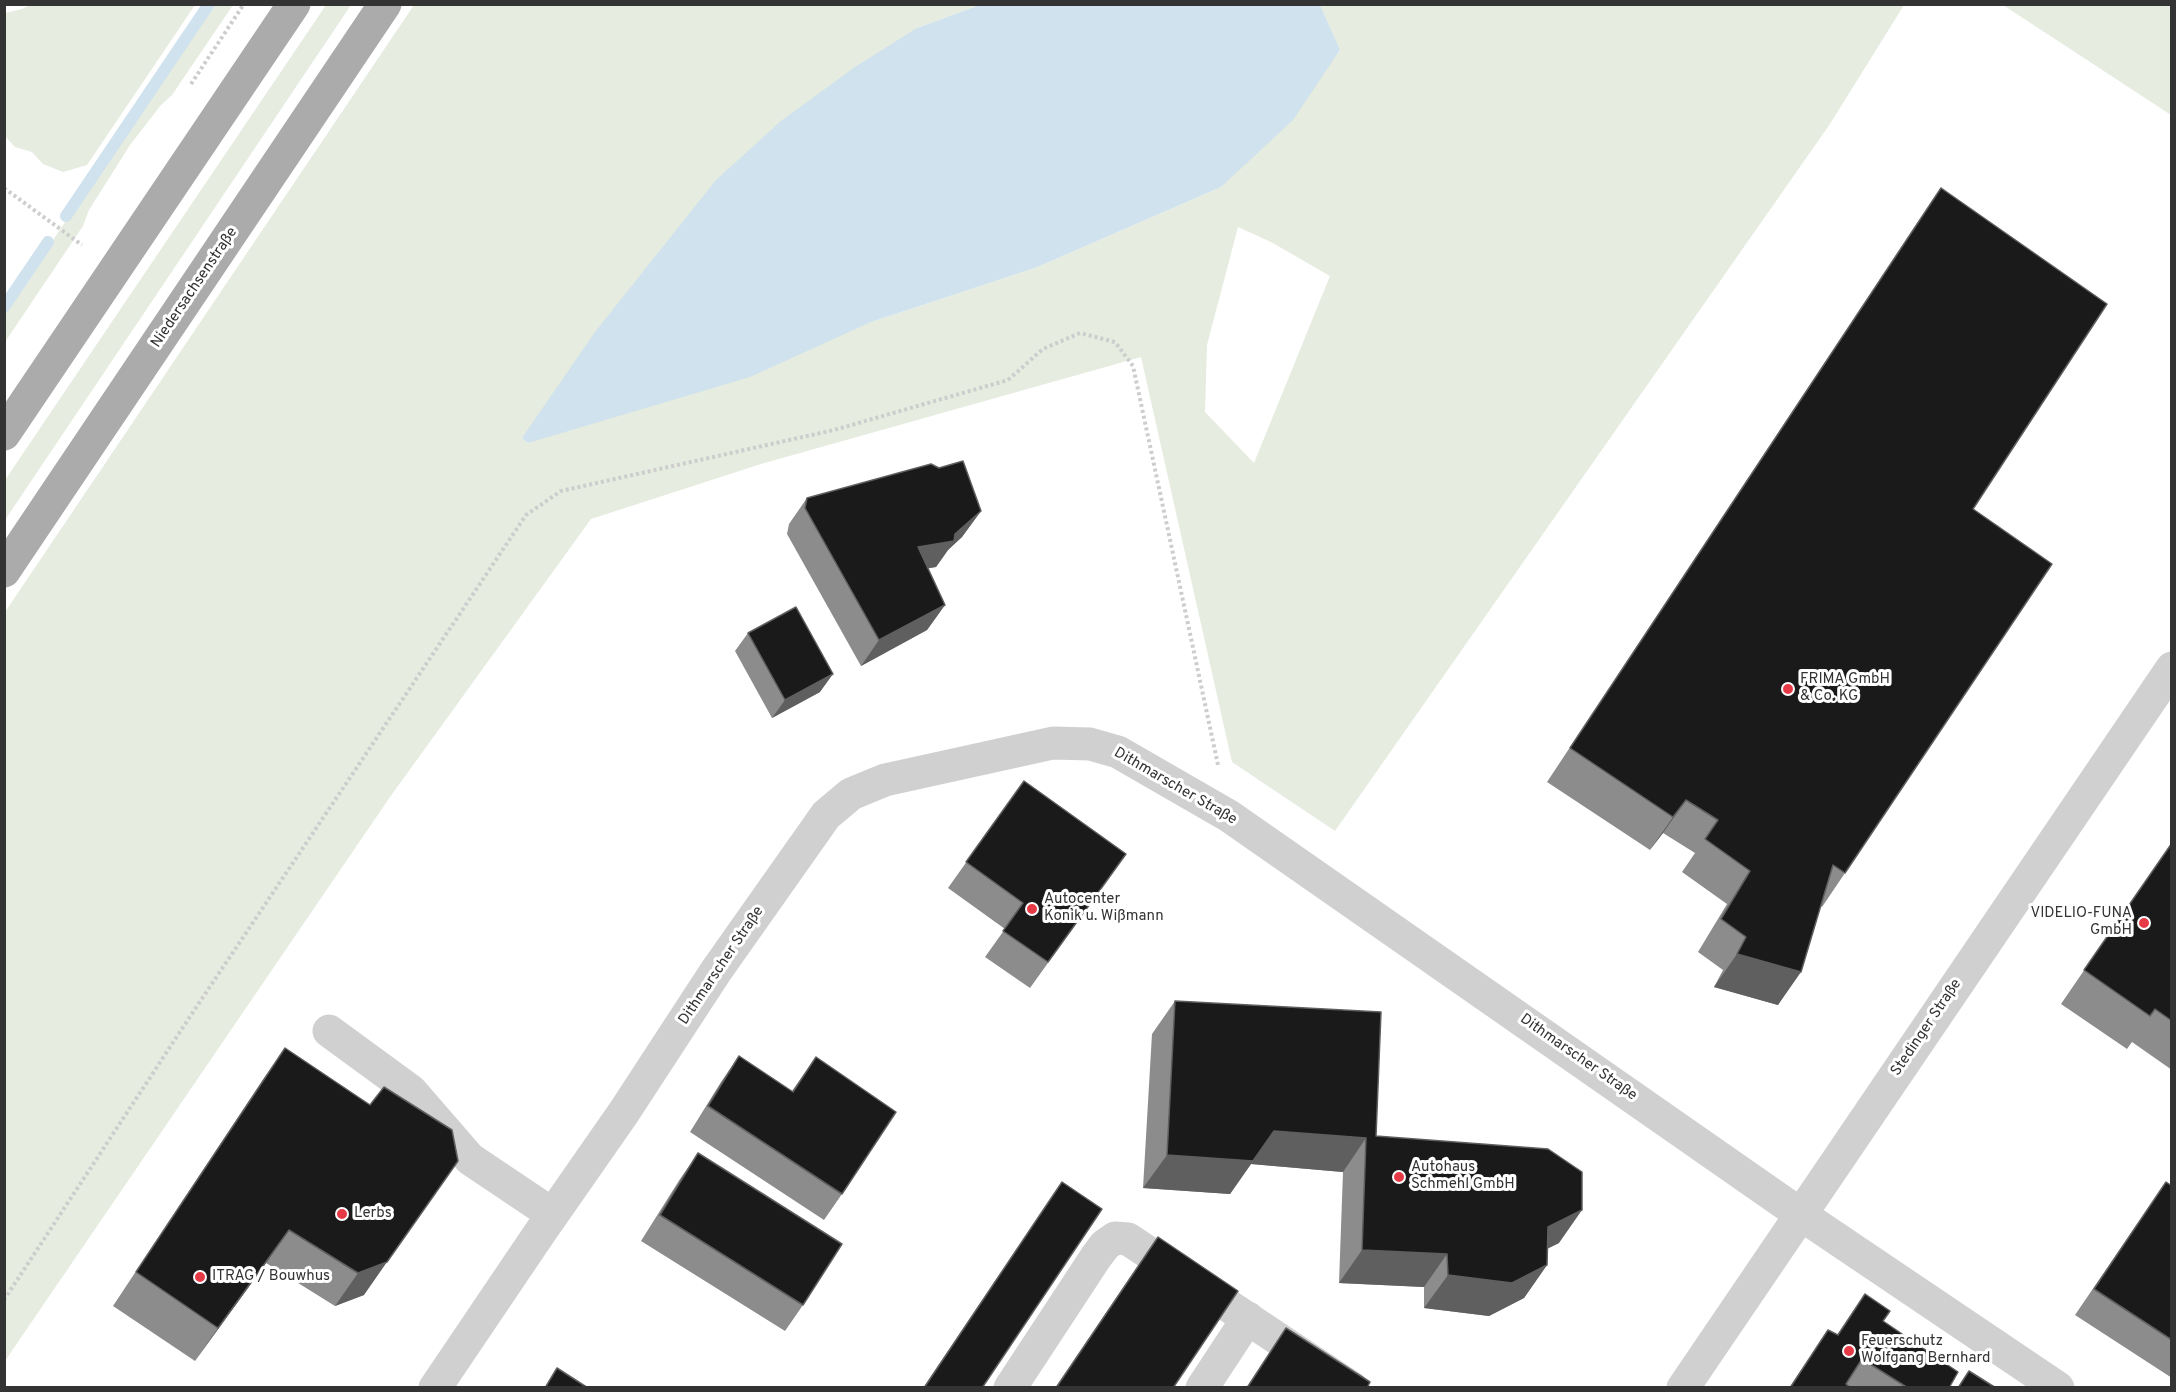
<!DOCTYPE html>
<html>
<head>
<meta charset="utf-8">
<style>
	body { margin:0 }
	#map { position:relative; width:2176px; height:1392px; overflow:hidden; background:#fff; font-family:Overpass,sans-serif }
	canvas { display:block }
	.frame { position:absolute; inset:0; border:6px solid #333; pointer-events:none }
</style>
</head>
<body>
<div id="map">
<canvas width="2176" height="1392"></canvas>
<div class="frame"></div>
</div>
<script>
const ctx = document.querySelector('canvas').getContext('2d');
ctx.lineJoin = 'round';
function paint(path, color) { ctx.fillStyle = color; ctx.fill(path, 'evenodd'); }
const poly = rows => new Path2D(rows.map(r => 'M' + r).join(''));
function strokePath(path, color, width, dash) { ctx.strokeStyle = color; ctx.lineWidth = width; ctx.lineCap = dash ? 'butt' : 'round'; ctx.setLineDash(dash || []); ctx.stroke(path); }
function drawText(font, color, halo, rows, align = 'center') {
  ctx.font = font + ' Overpass,sans-serif'; ctx.lineWidth = 6; ctx.setLineDash([]); ctx.textBaseline = 'middle'; ctx.strokeStyle = halo; ctx.fillStyle = color; for (const [text, x, y, turn = 0] of rows) {
    ctx.save(); ctx.translate(x, y); ctx.rotate((+turn || 0) * Math.PI / 180); ctx.textAlign = isNaN(turn) ? turn : align; if (halo) ctx.strokeText(text, 0, 0); ctx.fillText(text, 0, 0); ctx.restore();
  }
}
const green = poly([
	[30,5,195,5,87,165,63,172,43,164,32,152,15,147,5,136,5,13,22,9],
	[210,5,233,5,172,95,161,105,130,145,89,210,83,226,5,342,5,312],
	[326,5,351,5,5,520,5,480],
	[414,5,980,5,917,28,522,438,528,443,871,322,1035,268,1221,187,1340,51,1320,5,1904,5,1830,124,1335,831,1232,762,1141,357,761,464,591,519,390,797,5,1361,5,612],
	[1238,227,1271,242,1330,276,1254,463,1205,412,1207,345],
	[2003,5,2171,5,2171,115]
]);
const water = poly([
	[980,5,1320,5,1340,50,1293,120,1221,187,1035,268,871,322,750,377,528,443,522,438,595,332,716,180,781,121,855,67,917,28]
]);
const stream = poly([
	[66,216,209,4],
	[4,307,48,242]
]);
const path = poly([
	[191,84,244,4],
	[4,188,82,245],
	[4,1300,195,1009,526,515,561,491,834,430,1008,380,1043,349,1080,333,1115,342,1133,366,1218,765]
]);
const minor = poly([
	[329,1031,411,1091,470,1159,552,1214],
	[435,1388,539,1234,624,1112,716,971,826,815,851,794,885,780,1053,743,1090,744,1118,752,1229,816,1800,1214,2058,1388],
	[1010,1388,1096,1257,1105,1245,1115,1238,1128,1239,1352,1388],
	[1202,1388,1248,1318],
	[1683,1388,2172,668]
]);
const major = poly([
	[4,434,294,4],
	[4,571,385,4]
]);
const wall = poly([
	[1941,188,1973,509,1845,873,1822,907,1821,906,1778,1005,1714,987,1723,970,1698,952,1727,904,1682,872,1695,853,1663,833,1650,850,1547,782,1918,222],
	[807,498,981,511,962,537,948,550,936,567,928,568,945,605,927,630,861,666,787,534,789,524],
	[748,633,820,692,772,718,735,651],
	[1024,781,1126,854,1030,988,985,957,1005,929,948,888],
	[2172,842,2172,1070,2132,1042,2127,1049,2061,1004],
	[1175,1001,1376,1136,1559,1243,1548,1248,1547,1265,1524,1298,1489,1316,1424,1308,1424,1287,1339,1283,1343,1172,1251,1164,1230,1194,1143,1188,1152,1034],
	[285,1048,370,1105,364,1295,335,1306,266,1263,195,1361,113,1306,262,1081],
	[739,1056,792,1091,816,1057,842,1194,824,1220,690,1132,721,1082],
	[698,1153,803,1305,785,1331,641,1241,680,1179],
	[1062,1182,982,1388,923,1388,1044,1208],
	[2172,1186,2172,1378,2075,1315,2148,1208],
	[1158,1237,1173,1388,1055,1388,1135,1270],
	[1865,1294,1883,1321,1949,1388,1789,1388,1828,1330,1837,1335],
	[1286,1328,1367,1388,1246,1388]
]);
const shadedWall = poly([
	[981,511,962,537,948,550,936,567,900,573,918,547,955,534],
	[945,605,927,630,861,666,879,640],
	[833,674,820,692,772,718,785,700],
	[1686,800,1663,833,1650,850,1673,817],
	[1737,954,1801,972,1778,1005,1714,987],
	[1274,1131,1366,1138,1343,1172,1251,1164,1230,1194,1143,1188,1167,1155],
	[1582,1210,1559,1243,1525,1260,1548,1227],
	[289,1230,266,1263,195,1361,218,1328],
	[1362,1250,1447,1254,1424,1287,1339,1283],
	[387,1262,364,1295,335,1306,358,1273],
	[1547,1265,1524,1298,1489,1316,1424,1308,1448,1275]
]);
const building = poly([
	[1941,188,2107,304,1973,509,2052,564,1845,873,1833,865,1801,972,1737,954,1746,937,1721,919,1750,871,1705,839,1718,820,1686,800,1673,817,1570,748,1941,188],
	[963,461,981,511,955,534,954,541,918,547,945,605,879,640,805,508,807,498,931,464,939,468,963,461],
	[796,607,833,674,785,700,748,633,796,607],
	[1024,781,1126,854,1048,962,1003,931,1023,903,966,862,1024,781],
	[2172,843,2172,1021,2155,1009,2150,1016,2084,970,2172,843],
	[1175,1001,1381,1012,1376,1136,1548,1149,1582,1172,1582,1210,1548,1227,1547,1265,1512,1283,1448,1275,1447,1254,1362,1250,1366,1138,1274,1131,1253,1161,1167,1155,1175,1001],
	[285,1048,370,1105,384,1087,452,1130,458,1161,387,1262,358,1273,289,1230,218,1328,136,1272,285,1048],
	[739,1056,793,1092,816,1057,896,1112,842,1194,708,1106,739,1056],
	[698,1153,842,1244,803,1305,660,1215,698,1153],
	[1062,1182,1102,1209,982,1388,924,1388,1062,1182],
	[2166,1182,2172,1186,2172,1340,2094,1289,2166,1182],
	[1158,1237,1238,1291,1173,1388,1056,1388,1158,1237],
	[1865,1294,1890,1311,1883,1321,1958,1372,1949,1388,1908,1388,1862,1359,1846,1384,1851,1388,1790,1388,1828,1330,1838,1335,1865,1294],
	[1286,1328,1370,1382,1367,1388,1247,1388,1286,1328],
	[557,1368,588,1388,545,1388,557,1368],
	[1969,1371,1996,1388,1958,1388,1969,1371]
]);
const markers = [
	[1788,689,6,"#e63946"],
	[1032,909,6,"#e63946"],
	[2144,923,6,"#e63946"],
	[1399,1177,6,"#e63946"],
	[342,1214,6,"#e63946"],
	[200,1277,6,"#e63946"],
	[1849,1351,6,"#e63946"]
];
const streetNames = [
	["Niedersachsenstraße",195,288,-56],
	["Dithmarscher Straße",1175,787,30],
	["Dithmarscher Straße",722,966,-56],
	["Stedinger Straße",1927,1028,-56],
	["Dithmarscher Straße",1578,1058,35]
];
const poiNames = [
	["FRIMA GmbH",1800,680],
	["& Co. KG",1800,697],
	["Autocenter",1044,900],
	["Konik u. Wißmann",1044,917],
	["VIDELIO-FUNA",2132,914,"right"],
	["GmbH",2132,931,"right"],
	["Autohaus",1411,1168],
	["Schmehl GmbH",1411,1185],
	["Lerbs",354,1214],
	["ITRAG / Bouwhus",212,1277],
	["Feuerschutz",1861,1342],
	["Wolfgang Bernhard",1861,1359]
];
paint(green, '#e6ecdf');
paint(water, '#cfe2ee');
strokePath(stream, '#cfe2ee', 12);
strokePath(path, '#cdcdcd', 4, [3, 3]);
strokePath(minor, '#d0d0d0', 33);
strokePath(major, '#ababab', 33);
paint(wall, '#8c8c8c');
paint(shadedWall, '#5f5f5f');
paint(building, '#1a1a1a');
strokePath(building, '#5f5f5f', 1.5);
for (const [x, y, r, color] of markers) { const dot = new Path2D(); dot.arc(x, y, r, 0, 2 * Math.PI); ctx.fillStyle = color; ctx.fill(dot); strokePath(dot, '#fff', 2); }
drawText('15px', '#333', '#fff', streetNames);
drawText('15px', '#333', '#fff', poiNames, 'left');
</script>
</body>
</html>
